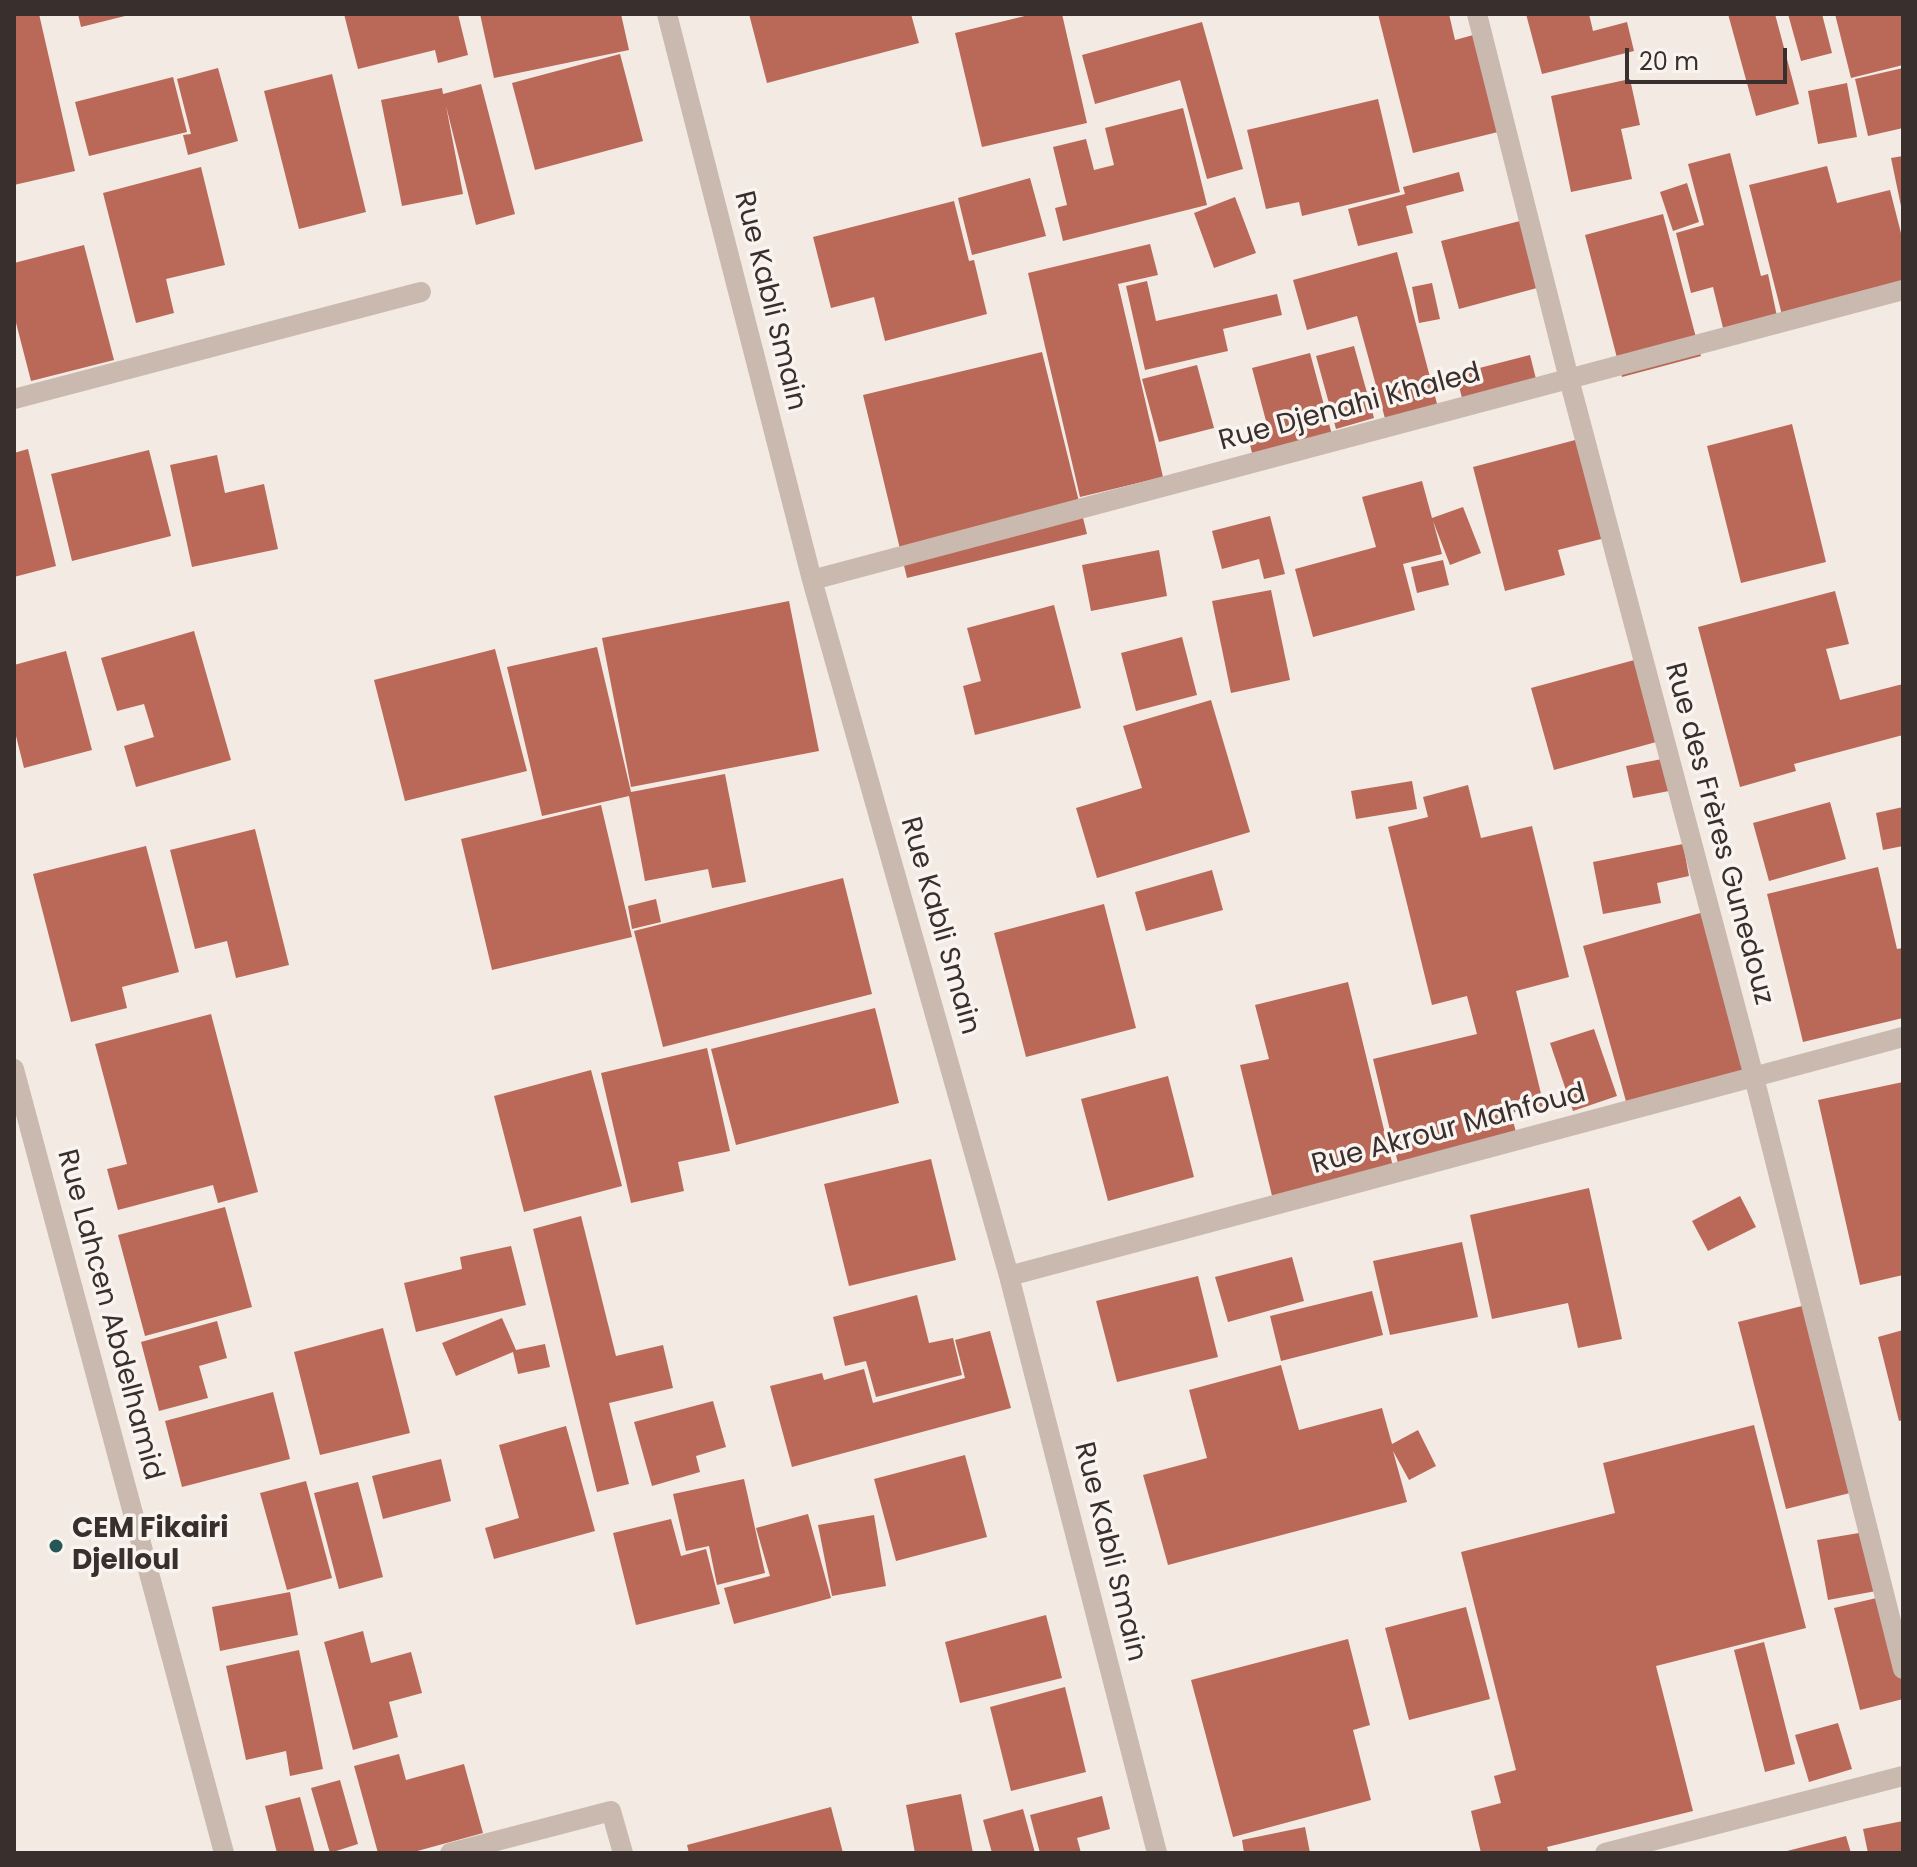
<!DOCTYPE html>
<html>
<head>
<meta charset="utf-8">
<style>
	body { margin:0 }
	#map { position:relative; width:1917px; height:1867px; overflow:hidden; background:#f2eae3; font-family:Poppins,sans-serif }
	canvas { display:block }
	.frame { position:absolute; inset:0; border:16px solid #39302d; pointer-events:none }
	.scale { position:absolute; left:1625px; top:48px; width:162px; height:36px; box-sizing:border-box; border:4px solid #39302d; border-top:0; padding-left:10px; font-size:24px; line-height:28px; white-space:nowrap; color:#39302d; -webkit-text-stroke:6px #f9f4ef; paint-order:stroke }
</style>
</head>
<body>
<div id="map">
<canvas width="1917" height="1867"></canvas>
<div class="frame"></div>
<div class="scale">20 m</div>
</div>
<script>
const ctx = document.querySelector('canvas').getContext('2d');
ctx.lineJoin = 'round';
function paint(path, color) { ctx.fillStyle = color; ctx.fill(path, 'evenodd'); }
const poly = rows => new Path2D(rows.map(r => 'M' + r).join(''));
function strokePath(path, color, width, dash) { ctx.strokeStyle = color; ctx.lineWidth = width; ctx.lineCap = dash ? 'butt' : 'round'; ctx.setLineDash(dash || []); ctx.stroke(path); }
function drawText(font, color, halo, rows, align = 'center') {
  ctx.font = font + ' Poppins,sans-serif'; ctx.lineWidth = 7; ctx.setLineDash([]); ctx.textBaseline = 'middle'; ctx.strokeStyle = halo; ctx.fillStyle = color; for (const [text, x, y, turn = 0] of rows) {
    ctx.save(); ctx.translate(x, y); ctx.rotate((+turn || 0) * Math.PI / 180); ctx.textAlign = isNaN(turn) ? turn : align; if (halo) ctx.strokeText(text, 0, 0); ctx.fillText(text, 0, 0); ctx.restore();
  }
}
const building = poly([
	[14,14,39,14,75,171,14,185],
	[78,14,129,14,129,15,81,27],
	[344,14,458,14,468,55,438,63,435,50,358,69],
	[480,14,621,14,629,50,494,78],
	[749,14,911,14,919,43,767,83],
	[1033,14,1062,14,1087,123,982,147,955,33],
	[1378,14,1449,14,1455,40,1477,34,1502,131,1413,153],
	[1526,14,1589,14,1593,31,1627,22,1634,51,1542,74],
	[1728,14,1775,14,1799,104,1756,116],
	[1788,14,1822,14,1832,53,1801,61],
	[1835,14,1903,14,1903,65,1851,78],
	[1202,22,1243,169,1207,179,1180,80,1095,104,1082,55],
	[620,54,643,141,535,170,512,83],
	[218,68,238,141,188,155,183,135,191,134,177,79],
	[1903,68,1903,128,1868,136,1855,79],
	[332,74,366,212,299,229,264,91],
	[173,77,187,132,89,156,75,102],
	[1630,79,1640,125,1621,129,1632,179,1571,192,1551,96],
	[1847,83,1857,137,1818,144,1808,91],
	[481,84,515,214,476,225,446,106,463,194,402,206,381,100,442,88,443,94],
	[1378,99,1400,192,1302,216,1299,202,1266,209,1247,130],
	[1183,108,1207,205,1063,241,1055,208,1067,205,1053,147,1086,139,1094,170,1114,165,1105,128],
	[1730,153,1761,276,1768,274,1778,321,1724,332,1713,287,1691,293,1676,233,1704,225,1688,164],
	[1903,156,1903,211,1902,211,1891,158],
	[1827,166,1837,203,1890,190,1903,241,1903,285,1782,315,1749,185],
	[201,167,225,265,166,279,174,313,136,323,103,193],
	[1459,172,1464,191,1406,206,1413,233,1358,246,1348,209,1405,194,1403,187],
	[1030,178,1046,236,972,255,958,198],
	[1687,183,1699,222,1673,231,1660,192],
	[1235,197,1256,253,1214,268,1194,213],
	[954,201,969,261,974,260,987,314,885,341,874,297,831,308,813,237],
	[1663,214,1701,356,1622,377,1585,235],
	[1520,221,1537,288,1459,309,1441,241],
	[1150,244,1158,275,1118,284,1163,477,1080,497,1028,273],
	[84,245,114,360,31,381,14,315,14,263],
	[1397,252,1441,419,1389,433,1357,316,1307,330,1293,280],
	[1147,281,1156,321,1277,294,1282,315,1223,329,1228,351,1145,370,1126,286],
	[1432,283,1440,319,1419,323,1412,287],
	[1354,346,1374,418,1336,429,1316,356],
	[1042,352,1087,534,907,578,863,395],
	[1310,353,1335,446,1256,468,1245,426,1266,421,1252,368],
	[1530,355,1537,383,1463,402,1456,374],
	[1197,365,1214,428,1159,442,1142,379],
	[1792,424,1826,562,1741,583,1707,446],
	[1579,439,1605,538,1558,550,1565,575,1505,591,1473,467],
	[28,449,56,566,14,577,14,453],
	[149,450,171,536,72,561,51,474],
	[217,455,225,493,264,484,278,549,192,567,170,465],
	[1422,481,1432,518,1463,507,1481,553,1450,565,1433,521,1442,554,1403,564,1415,610,1313,637,1295,569,1376,547,1362,497],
	[1270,516,1285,574,1264,579,1259,559,1222,569,1212,531],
	[1159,550,1167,596,1091,611,1082,565],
	[1443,560,1449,585,1417,593,1411,567],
	[1271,590,1290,680,1231,693,1212,601],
	[1835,591,1849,644,1826,649,1840,700,1903,684,1903,735,1794,764,1796,771,1740,787,1698,627],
	[789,601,819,751,631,787,602,638],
	[1054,605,1081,708,975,735,963,686,981,681,967,628],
	[194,631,231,760,136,787,124,746,154,737,144,704,117,711,101,658],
	[1182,637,1197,695,1136,711,1121,653],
	[597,647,631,792,725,774,746,882,712,888,708,869,645,881,629,796,542,816,507,667],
	[495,649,527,771,405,801,374,680],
	[66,651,92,750,24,768,14,728,14,665],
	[1638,659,1660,741,1554,770,1531,688],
	[1211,700,1250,832,1097,878,1076,808,1142,788,1123,726],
	[1662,759,1669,791,1633,798,1626,766],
	[1412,781,1417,809,1356,819,1351,791],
	[1468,785,1481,838,1532,826,1569,977,1516,991,1544,1106,1511,1113,1519,1144,1400,1172,1373,1059,1477,1034,1467,996,1432,1005,1388,827,1428,817,1423,797],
	[1830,802,1846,859,1769,881,1753,823],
	[601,805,632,937,492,970,461,839],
	[1903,807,1903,846,1883,850,1876,813],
	[255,829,289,965,236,978,227,941,195,949,170,850],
	[1683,844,1689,876,1657,883,1661,903,1603,914,1593,862],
	[146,846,179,972,122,987,127,1008,71,1022,33,874],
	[1878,867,1897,949,1903,948,1903,1018,1803,1042,1767,894],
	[1212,870,1223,910,1146,931,1135,892],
	[843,878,872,994,663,1047,634,931],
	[656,899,661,922,632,929,628,906],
	[1104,904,1136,1028,1026,1057,994,933],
	[1704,912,1748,1071,1627,1105,1583,946],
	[1348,982,1396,1179,1275,1208,1240,1065,1269,1059,1255,1005],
	[875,1008,899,1103,736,1145,711,1049],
	[211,1014,258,1192,218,1203,213,1185,118,1210,107,1169,127,1164,95,1044],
	[1594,1029,1617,1096,1573,1111,1550,1043],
	[707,1048,730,1151,678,1162,684,1191,631,1203,601,1073],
	[591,1070,622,1186,524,1212,494,1096],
	[1168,1076,1194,1177,1108,1201,1081,1099],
	[1903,1082,1903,1275,1860,1285,1818,1100],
	[931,1159,956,1260,849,1286,824,1184],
	[1589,1188,1622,1339,1578,1348,1568,1303,1492,1319,1470,1215],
	[1740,1196,1756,1227,1708,1251,1692,1221],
	[225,1207,252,1307,145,1336,118,1235],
	[581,1216,616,1356,663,1345,673,1388,609,1403,629,1484,597,1492,533,1229],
	[1462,1242,1478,1317,1390,1335,1373,1261],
	[511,1246,526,1305,416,1332,404,1283,462,1269,460,1257],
	[1292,1257,1304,1301,1228,1322,1215,1277],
	[1198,1276,1218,1357,1117,1382,1096,1301],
	[1372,1291,1383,1335,1281,1361,1270,1316],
	[917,1295,929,1343,953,1338,962,1375,876,1397,866,1361,845,1366,833,1317],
	[1806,1305,1854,1492,1786,1509,1738,1322],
	[502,1318,516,1350,545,1344,550,1367,518,1374,513,1352,456,1376,442,1343],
	[217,1321,227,1358,199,1366,208,1398,159,1411,141,1342],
	[383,1328,410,1433,320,1455,294,1352],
	[1903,1330,1903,1420,1899,1421,1878,1337],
	[990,1331,1011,1408,792,1467,770,1386,822,1373,824,1380,864,1369,873,1403,965,1378,955,1340],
	[1281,1365,1299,1430,1382,1408,1392,1444,1418,1430,1436,1466,1409,1480,1393,1451,1407,1502,1168,1565,1143,1475,1207,1458,1189,1390],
	[273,1392,290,1459,182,1487,165,1421],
	[713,1401,726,1447,696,1456,700,1472,652,1486,634,1422],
	[1754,1425,1806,1628,1656,1666,1693,1811,1547,1847,1549,1853,1481,1853,1471,1811,1501,1803,1494,1776,1516,1770,1461,1552,1615,1513,1603,1463],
	[566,1426,595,1531,494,1559,485,1528,519,1518,499,1445],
	[965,1455,987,1537,896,1561,874,1479],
	[441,1459,451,1501,383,1519,372,1476],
	[744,1479,765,1573,717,1585,709,1546,686,1551,673,1494],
	[306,1481,332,1578,287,1590,260,1493],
	[358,1482,383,1577,339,1589,314,1493],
	[808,1514,831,1598,734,1624,724,1588,770,1576,756,1528],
	[874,1515,886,1586,832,1596,818,1525],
	[671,1519,681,1556,706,1549,720,1604,636,1625,613,1533],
	[1865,1532,1876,1591,1828,1600,1817,1540],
	[290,1592,298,1635,220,1651,212,1607],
	[1885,1596,1903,1668,1903,1699,1860,1710,1834,1608],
	[1466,1607,1490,1699,1409,1720,1385,1628],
	[1046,1615,1062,1678,960,1703,945,1642],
	[363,1631,371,1663,411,1652,422,1693,389,1702,398,1737,353,1750,324,1642],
	[1348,1639,1370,1725,1353,1730,1371,1800,1233,1837,1191,1680],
	[1764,1642,1795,1764,1765,1772,1734,1650],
	[299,1650,323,1769,290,1776,286,1751,246,1760,226,1666],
	[1065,1687,1086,1772,1011,1791,990,1707],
	[1838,1723,1852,1769,1809,1782,1795,1735],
	[399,1754,406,1780,464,1764,483,1833,410,1853,378,1853,354,1766],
	[340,1780,358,1844,330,1853,311,1788],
	[961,1794,973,1853,915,1853,906,1805],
	[1102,1796,1110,1829,1077,1838,1081,1853,1040,1853,1030,1815],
	[300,1797,315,1853,277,1853,265,1806],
	[831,1807,843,1853,689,1853,687,1845],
	[1023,1809,1035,1853,992,1853,983,1820],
	[1903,1821,1903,1853,1868,1853,1863,1829],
	[1305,1827,1310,1853,1244,1853,1242,1840],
	[1846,1836,1851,1853,1783,1853,1783,1852]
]);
const minor = poly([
	[667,14,812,580,1009,1276,1157,1853],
	[1477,14,1569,379,1754,1077,1903,1669],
	[14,399,421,292],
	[812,580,1903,290],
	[14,1069,224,1853],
	[1009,1276,1903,1037],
	[450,1853,611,1811,623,1853],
	[1605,1853,1903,1776]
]);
const markers = [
	[56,1546,8,"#265757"]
];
const streetNames = [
	["Rue Kabli Smain",769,301,76],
	["Rue Djenahi Khaled",1350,408,-15],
	["Rue des Frères Gunedouz",1718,834,75],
	["Rue Kabli Smain",939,926,74],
	["Rue Akrour Mahfoud",1449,1130,-15],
	["Rue Lahcen Abdelhamid",109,1315,75],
	["Rue Kabli Smain",1109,1552,76]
];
const poiNames = [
	["CEM Fikairi",72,1530],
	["Djelloul",72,1562]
];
paint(building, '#ba6958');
strokePath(minor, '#c9b9af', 20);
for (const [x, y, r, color] of markers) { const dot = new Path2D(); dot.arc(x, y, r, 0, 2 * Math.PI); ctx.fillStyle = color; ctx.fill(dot); strokePath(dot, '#f9f4ef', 3); }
drawText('28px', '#39302d', '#f9f4ef', streetNames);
drawText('bold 28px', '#39302d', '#f9f4ef', poiNames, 'left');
</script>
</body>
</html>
